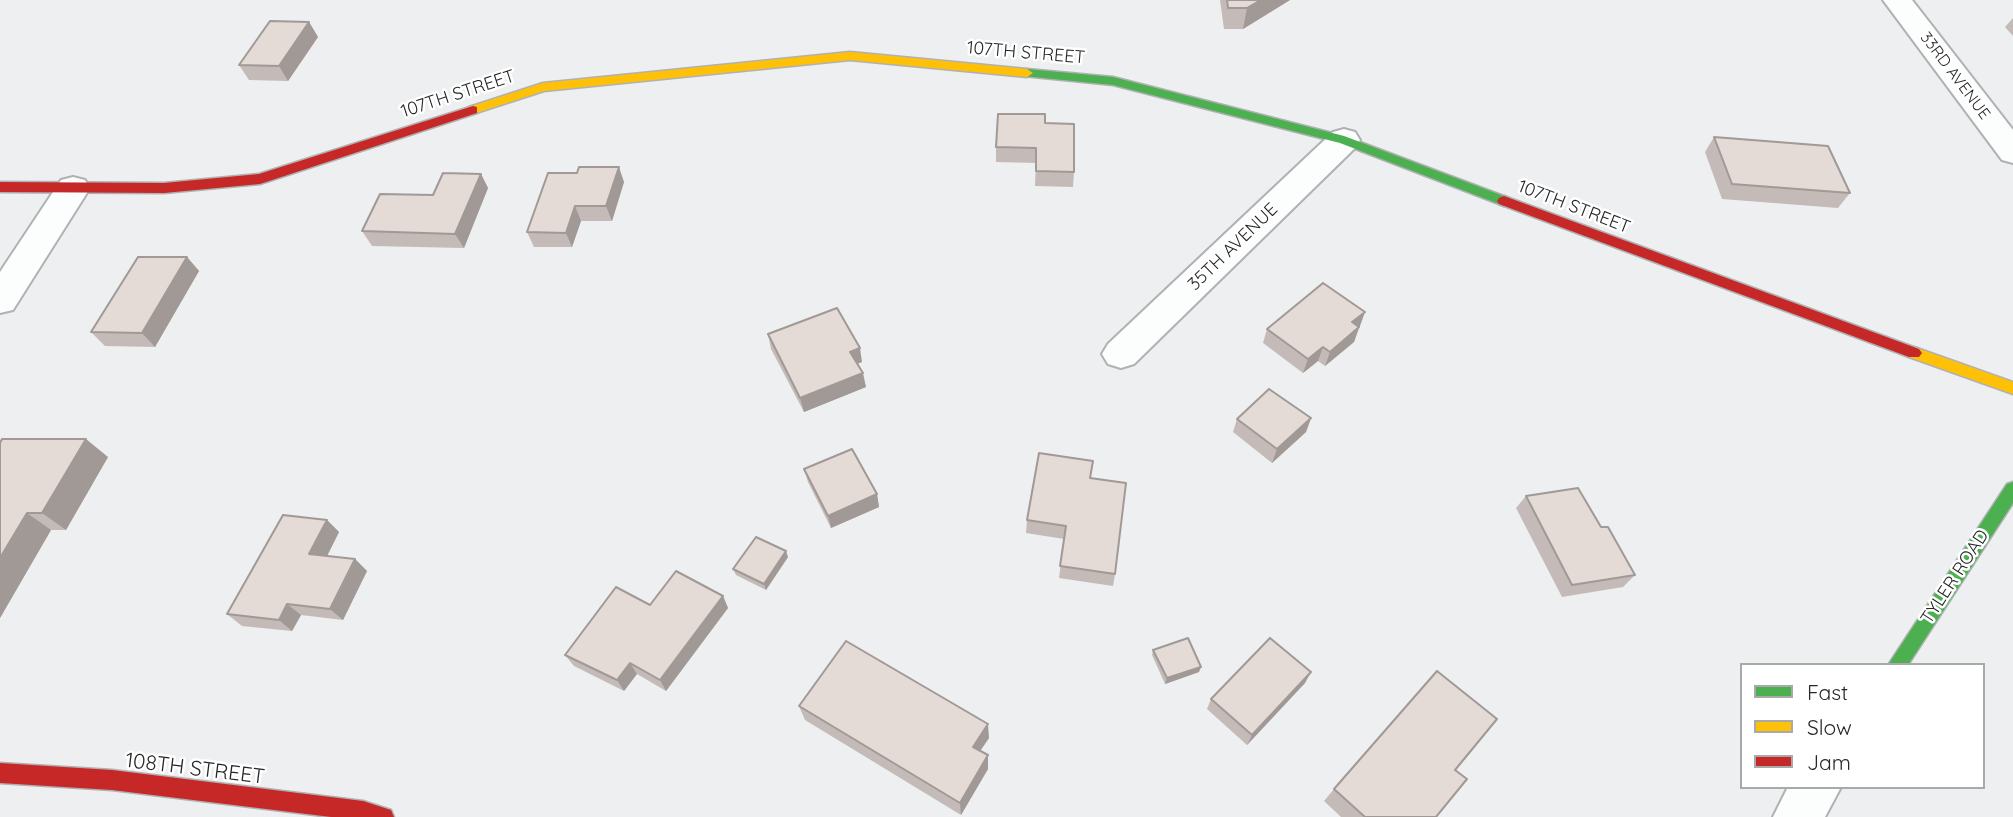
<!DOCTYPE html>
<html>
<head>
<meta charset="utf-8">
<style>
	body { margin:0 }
	#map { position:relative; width:2013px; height:817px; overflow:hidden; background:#eeeff1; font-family:Quicksand,sans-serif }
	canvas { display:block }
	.legend { position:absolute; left:1740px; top:663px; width:245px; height:126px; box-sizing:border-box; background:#fff; border:2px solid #a8a9a9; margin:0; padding:9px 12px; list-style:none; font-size:21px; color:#262728 }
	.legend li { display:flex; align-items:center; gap:14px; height:35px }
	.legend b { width:35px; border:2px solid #a8a9a9 }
</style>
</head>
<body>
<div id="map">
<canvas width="2013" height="817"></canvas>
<ul class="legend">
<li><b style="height:9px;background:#4caf50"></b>Fast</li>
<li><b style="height:9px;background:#ffc107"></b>Slow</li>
<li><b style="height:9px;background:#c62828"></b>Jam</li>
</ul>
</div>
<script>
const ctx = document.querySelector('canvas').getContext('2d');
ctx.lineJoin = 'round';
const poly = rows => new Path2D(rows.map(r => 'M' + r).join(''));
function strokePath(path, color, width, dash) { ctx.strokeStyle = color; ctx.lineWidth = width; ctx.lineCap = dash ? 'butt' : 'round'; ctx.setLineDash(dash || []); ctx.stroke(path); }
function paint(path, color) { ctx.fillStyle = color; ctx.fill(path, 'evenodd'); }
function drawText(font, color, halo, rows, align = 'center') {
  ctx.font = font + ' Quicksand,sans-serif'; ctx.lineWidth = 5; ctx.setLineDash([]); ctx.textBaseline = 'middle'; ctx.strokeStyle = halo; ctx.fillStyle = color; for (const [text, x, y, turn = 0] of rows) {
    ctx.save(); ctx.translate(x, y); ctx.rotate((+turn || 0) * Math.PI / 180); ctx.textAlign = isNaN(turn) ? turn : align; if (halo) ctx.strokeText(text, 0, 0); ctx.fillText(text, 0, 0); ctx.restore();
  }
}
const street = poly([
	[1883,0,1912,0,2013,130,2013,163,2002,160,1883,0],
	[1344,129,1355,132,1360,140,1355,148,1134,364,1121,368,1108,364,1102,354,1108,344,1333,132,1344,129],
	[73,177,85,180,90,188,13,310,0,313,0,272,61,180,73,177],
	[1788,787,1841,787,1825,817,1773,817,1788,787]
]);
const fast = poly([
	[1027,69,1113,77,1344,136,1509,198,1511,201,1504,206,1499,204,1340,143,1113,85,1023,76,1023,70,1027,69],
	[2013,482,2013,503,1908,665,1888,665,2007,484,2013,482]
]);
const slow = poly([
	[850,52,1027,69,1033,73,1027,77,850,60,544,91,473,114,467,110,469,107,543,83,850,52],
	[1914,347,2013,382,2013,394,1909,357,1906,353,1909,349,1914,347]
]);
const jam = poly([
	[473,106,477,107,477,113,260,184,164,193,0,192,0,182,164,183,259,174,473,106],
	[1504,196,1919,349,1922,353,1919,357,1909,357,1499,204,1497,201,1499,198,1504,196],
	[0,763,112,770,363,801,391,810,394,817,331,817,112,790,0,783,0,763]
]);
const wall = poly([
	[1220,0,1290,0,1243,29,1224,29],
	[2013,18,2013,36,2005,27],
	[309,22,318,37,288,81,249,80,239,65],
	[1045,123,1074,172,1073,187,1035,186,1036,163,996,162,996,147],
	[1714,137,1850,193,1838,208,1722,199,1705,152],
	[548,173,624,182,612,221,581,221,572,247,534,247,527,232],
	[481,174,488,188,464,248,372,246,362,231],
	[187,257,199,271,155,347,105,346,91,332],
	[1360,326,1354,342,1325,366,1318,361,1303,373,1263,343,1267,329],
	[768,334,862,362,858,364,866,387,804,412,771,349],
	[1311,418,1306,432,1272,463,1233,432,1237,419],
	[0,443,108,457,66,530,51,530,0,618],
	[804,469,877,494,879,507,831,528,808,482],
	[1090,478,1115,574,1113,586,1059,578,1064,539,1026,533,1027,520],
	[1526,496,1601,527,1635,575,1623,587,1562,597,1516,508],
	[327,520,339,532,327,556,355,559,367,571,343,620,301,615,292,631,242,626,227,614],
	[788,557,766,590,736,575,733,569],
	[723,596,728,608,666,691,637,674,624,691,574,666,565,655,650,605],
	[1153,650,1199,672,1165,684,1152,655],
	[1305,683,1247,745,1207,709,1211,699],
	[799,706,989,738,980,751,988,755,988,769,961,815,805,720],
	[1455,770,1436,817,1341,817,1324,801,1334,789]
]);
const shadedWall = poly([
	[1261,0,1290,0,1243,29,1247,8],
	[309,22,318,37,288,81,279,66],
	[619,167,624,182,612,221,606,206],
	[481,174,488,188,464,248,455,234],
	[575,206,581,221,572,247,566,233],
	[187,257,199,271,155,347,142,333],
	[1365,312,1360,326,1347,337,1352,322],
	[1359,327,1354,342,1325,366,1330,352],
	[1323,347,1318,361,1303,373,1308,359],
	[860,348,862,362,853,365,850,352],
	[863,373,866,387,804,412,800,398],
	[1311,418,1306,432,1272,463,1277,449],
	[86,439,108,457,66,530,42,513],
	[877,494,879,507,831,528,828,516],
	[27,513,51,530,0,618,0,558],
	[327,520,339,532,322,566,309,554],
	[786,551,788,557,766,590,764,584],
	[355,559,367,571,343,620,330,609],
	[723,596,728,608,666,691,660,680],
	[287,604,301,615,292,631,279,620],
	[630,663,637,674,624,691,617,680],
	[1201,667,1199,672,1165,684,1167,678],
	[1311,672,1305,683,1247,745,1252,735],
	[988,724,989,738,974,760,973,747],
	[988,755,988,769,961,815,960,803]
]);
const building = poly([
	[1227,0,1261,0,1247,8,1228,8,1227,0],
	[270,21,309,22,279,66,239,65,270,21],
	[998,114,1045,114,1045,123,1074,124,1074,172,1036,171,1036,148,996,147,998,114],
	[1714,137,1828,146,1850,193,1732,184,1714,137],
	[579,167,619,167,606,206,575,206,566,233,527,232,548,173,577,173,579,167],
	[443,173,481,174,455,234,362,231,380,194,433,195,443,173],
	[138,257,187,257,142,333,91,332,138,257],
	[1323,283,1365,312,1352,322,1359,327,1330,352,1323,347,1308,359,1267,329,1323,283],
	[837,308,860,348,850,352,863,373,800,398,768,334,837,308],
	[1269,389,1311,418,1277,449,1237,419,1269,389],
	[2,439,86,439,42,513,27,513,0,558,0,443,2,439],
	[852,449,877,494,828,516,804,469,852,449],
	[1039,453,1093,461,1090,478,1126,483,1115,574,1060,566,1066,526,1027,520,1039,453],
	[1578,488,1601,527,1608,527,1635,575,1572,585,1526,496,1578,488],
	[283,515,327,520,309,554,355,559,330,609,287,604,279,620,227,614,283,515],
	[756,537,786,551,764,584,733,569,756,537],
	[676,571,723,596,660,680,630,663,617,680,565,655,616,587,650,605,676,571],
	[1188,638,1201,667,1167,678,1153,650,1188,638],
	[1270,638,1311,672,1252,735,1211,699,1270,638],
	[846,641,988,724,973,747,988,755,960,803,799,706,846,641],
	[1437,671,1497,719,1455,770,1467,779,1436,817,1365,817,1334,789,1437,671]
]);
const farStreetnames = [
	["33RD AVENUE",1955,76,53]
];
const streetNames = [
	["107TH STREET",1026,53,5],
	["107TH STREET",458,94,-18],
	["107TH STREET",1574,207,21],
	["35TH AVENUE",1233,247,-44],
	["TYLER ROAD",1955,577,-57]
];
const nearStreetnames = [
	["108TH STREET",195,769,7]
];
strokePath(street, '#b0b1b3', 4);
strokePath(fast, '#b0b1b3', 3);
strokePath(slow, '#b0b1b3', 3);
strokePath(jam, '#b0b1b3', 3);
paint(street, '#fcfdfd');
paint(fast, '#4caf50');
paint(slow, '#ffc107');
paint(jam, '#c62828');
paint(wall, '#c4bbb8');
paint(shadedWall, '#a09996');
paint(building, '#e4dad6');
strokePath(building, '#a09996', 2);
drawText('16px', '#262728', '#fff', farStreetnames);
drawText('18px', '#262728', '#fff', streetNames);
drawText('21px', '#262728', '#fff', nearStreetnames);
</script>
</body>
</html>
